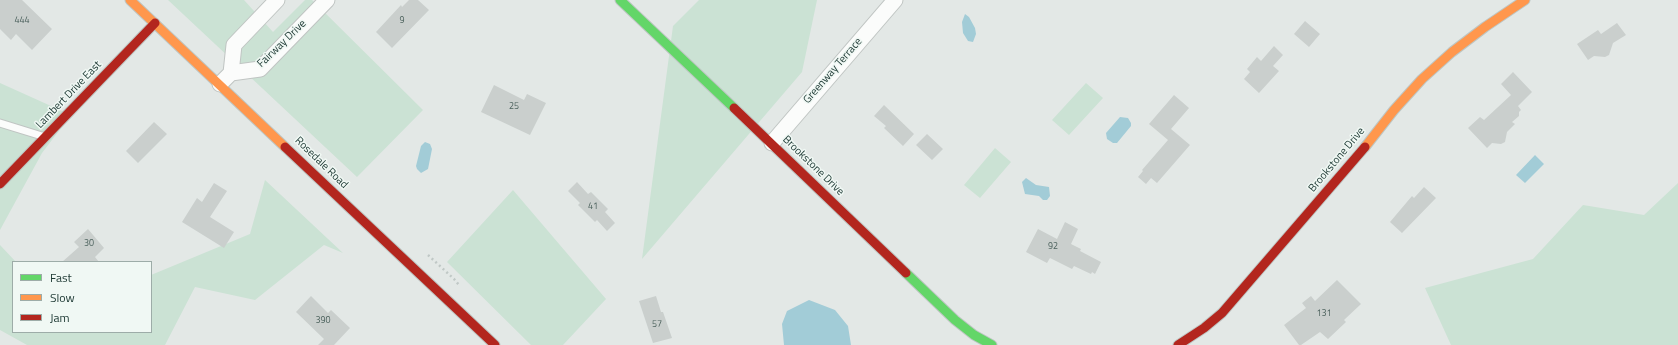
<!DOCTYPE html>
<html>
<head>
<meta charset="utf-8">
<style>
	body { margin:0 }
	#map { position:relative; width:1678px; height:345px; overflow:hidden; background:#e3e8e6; font-family:"Titillium Web",sans-serif }
	canvas { display:block }
	.legend { position:absolute; left:12px; top:261px; width:140px; height:72px; box-sizing:border-box; background:#f0f8f4; border:1px solid #9daca8; margin:0; padding:5px 7px; list-style:none; font-size:12px; color:#203b36 }
	.legend li { display:flex; align-items:center; gap:8px; height:20px }
	.legend b { width:20px; border:1px solid #9daca8 }
</style>
</head>
<body>
<div id="map">
<canvas width="1678" height="345"></canvas>
<ul class="legend">
<li><b style="height:5px;background:#63d668"></b>Fast</li>
<li><b style="height:5px;background:#ff974d"></b>Slow</li>
<li><b style="height:5px;background:#b3261e"></b>Jam</li>
</ul>
</div>
<script>
const ctx = document.querySelector('canvas').getContext('2d');
ctx.lineJoin = 'round';
function paint(path, color) { ctx.fillStyle = color; ctx.fill(path, 'evenodd'); }
const poly = rows => new Path2D(rows.map(r => 'M' + r).join(''));
function strokePath(path, color, width, dash) { ctx.strokeStyle = color; ctx.lineWidth = width; ctx.lineCap = dash ? 'butt' : 'round'; ctx.setLineDash(dash || []); ctx.stroke(path); }
function drawText(font, color, halo, rows, align = 'center') {
  ctx.font = font + ' "Titillium Web",sans-serif'; ctx.lineWidth = 3; ctx.setLineDash([]); ctx.textBaseline = 'middle'; ctx.strokeStyle = halo; ctx.fillStyle = color; for (const [text, x, y, turn = 0] of rows) {
    ctx.save(); ctx.translate(x, y); ctx.rotate((+turn || 0) * Math.PI / 180); ctx.textAlign = isNaN(turn) ? turn : align; if (halo) ctx.strokeText(text, 0, 0); ctx.fillText(text, 0, 0); ctx.restore();
  }
}
const green = poly([
	[168,0,244,0,273,32,305,0,312,0,423,110,357,177],
	[699,0,817,0,802,72,642,259,673,26],
	[0,83,71,115,42,153,0,230],
	[1086,83,1103,98,1069,135,1052,120],
	[995,148,1011,162,980,198,964,185],
	[265,180,343,253,324,245,255,300,195,287,165,345,27,345,0,330,0,245,16,262,13,262,13,332,151,332,151,275,250,234],
	[1678,183,1678,345,1451,345,1425,288,1533,259,1583,205,1644,215],
	[513,190,606,299,563,345,531,345,447,262]
]);
const water = poly([
	[965,14,969,17,975,28,976,34,973,42,968,41,963,33,962,22],
	[1120,117,1128,118,1131,123,1131,126,1117,143,1113,143,1107,139,1106,133],
	[425,142,430,144,432,149,428,169,421,173,417,169,416,166,421,146],
	[1535,155,1544,164,1525,183,1516,175],
	[1026,178,1036,185,1049,187,1050,196,1047,200,1043,200,1039,196,1025,194,1022,182],
	[809,300,835,310,848,326,851,345,784,345,782,324,787,311]
]);
const building = poly([
	[0,0,22,0,52,29,32,50,16,34,11,40,0,29],
	[409,0,418,0,429,10,392,48,376,32,401,5,402,7],
	[1305,21,1320,34,1309,47,1294,34],
	[1617,23,1626,35,1613,43,1609,55,1605,57,1594,56,1588,60,1577,44,1598,30,1601,34],
	[1274,46,1283,55,1273,66,1279,71,1259,93,1244,79,1250,72,1247,69,1257,57,1261,61],
	[1513,72,1532,92,1518,106,1521,110,1519,112,1519,116,1512,122,1515,124,1507,132,1505,142,1501,144,1492,143,1487,148,1468,128,1480,117,1484,120,1511,95,1501,84],
	[494,85,524,100,527,94,546,103,530,135,481,112],
	[1174,95,1189,108,1171,129,1190,145,1157,183,1151,178,1146,184,1138,177,1143,171,1142,170,1168,140,1149,124],
	[884,105,914,134,903,146,884,128,886,126,874,116],
	[154,122,167,134,138,163,126,151],
	[927,134,943,149,932,160,916,145],
	[577,182,588,194,591,192,608,209,605,212,615,223,607,231,597,220,595,222,578,205,580,203,568,191],
	[214,183,227,191,210,217,234,232,224,248,182,222,197,198,202,202],
	[1424,187,1436,198,1402,233,1390,222,1412,196,1414,198],
	[1065,222,1078,229,1071,244,1081,249,1080,251,1101,262,1095,274,1092,272,1091,274,1074,266,1072,269,1050,258,1047,263,1026,252,1038,229,1057,239],
	[88,229,104,248,95,257,99,262,62,262,79,247,74,242],
	[1337,280,1361,304,1344,320,1346,322,1328,339,1320,332,1301,345,1299,345,1284,325,1306,308,1302,303,1311,296,1315,301],
	[311,296,328,313,331,310,350,328,334,345,318,345,324,339,296,312],
	[656,296,661,312,663,312,672,338,653,343,639,301]
]);
const path = poly([
	[428,255,454,279,459,285]
]);
const lane = poly([
	[0,123,42,136]
]);
const street = poly([
	[231,73,234,45,277,0],
	[220,84,231,73,260,69,327,0],
	[772,143,895,0]
]);
const fast = poly([
	[620,0,734,108],
	[906,273,955,320,974,335,992,345]
]);
const slow = poly([
	[130,0,285,147],
	[1365,147,1394,110,1422,79,1452,52,1485,27,1525,0]
]);
const jam = poly([
	[734,108,906,273],
	[285,147,495,345],
	[0,184,155,23],
	[1178,345,1204,328,1222,313,1365,147]
]);
const numberNames = [
	["444",22,21],
	["9",402,21],
	["25",514,107],
	["41",593,207],
	["30",89,244],
	["92",1053,247],
	["131",1324,314],
	["390",323,321],
	["57",657,325]
];
const streetNames = [
	["Fairway Drive",282,44,-44],
	["Greenway Terrace",833,71,-49],
	["Lambert Drive East",69,95,-46],
	["Brookstone Drive",1337,160,-50],
	["Rosedale Road",321,163,44],
	["Brookstone Drive",813,166,44]
];
paint(green, '#cbe2d4');
paint(water, '#a2ccd7');
paint(building, '#cacfcd');
strokePath(lane, '#c0c5c3', 9);
strokePath(street, '#c0c5c3', 17);
strokePath(fast, '#bec6c3', 11);
strokePath(slow, '#bec6c3', 11);
strokePath(jam, '#bec6c3', 11);
strokePath(path, '#c0c8c6', 2.5, [2, 3]);
strokePath(lane, '#fbfcfb', 7);
strokePath(street, '#fbfcfb', 15);
strokePath(fast, '#63d668', 9);
strokePath(slow, '#ff974d', 9);
strokePath(jam, '#b3261e', 9);
drawText('9px', '#4b615c', null, numberNames);
drawText('11px', '#203b36', '#f0f8f4', streetNames);
</script>
</body>
</html>
